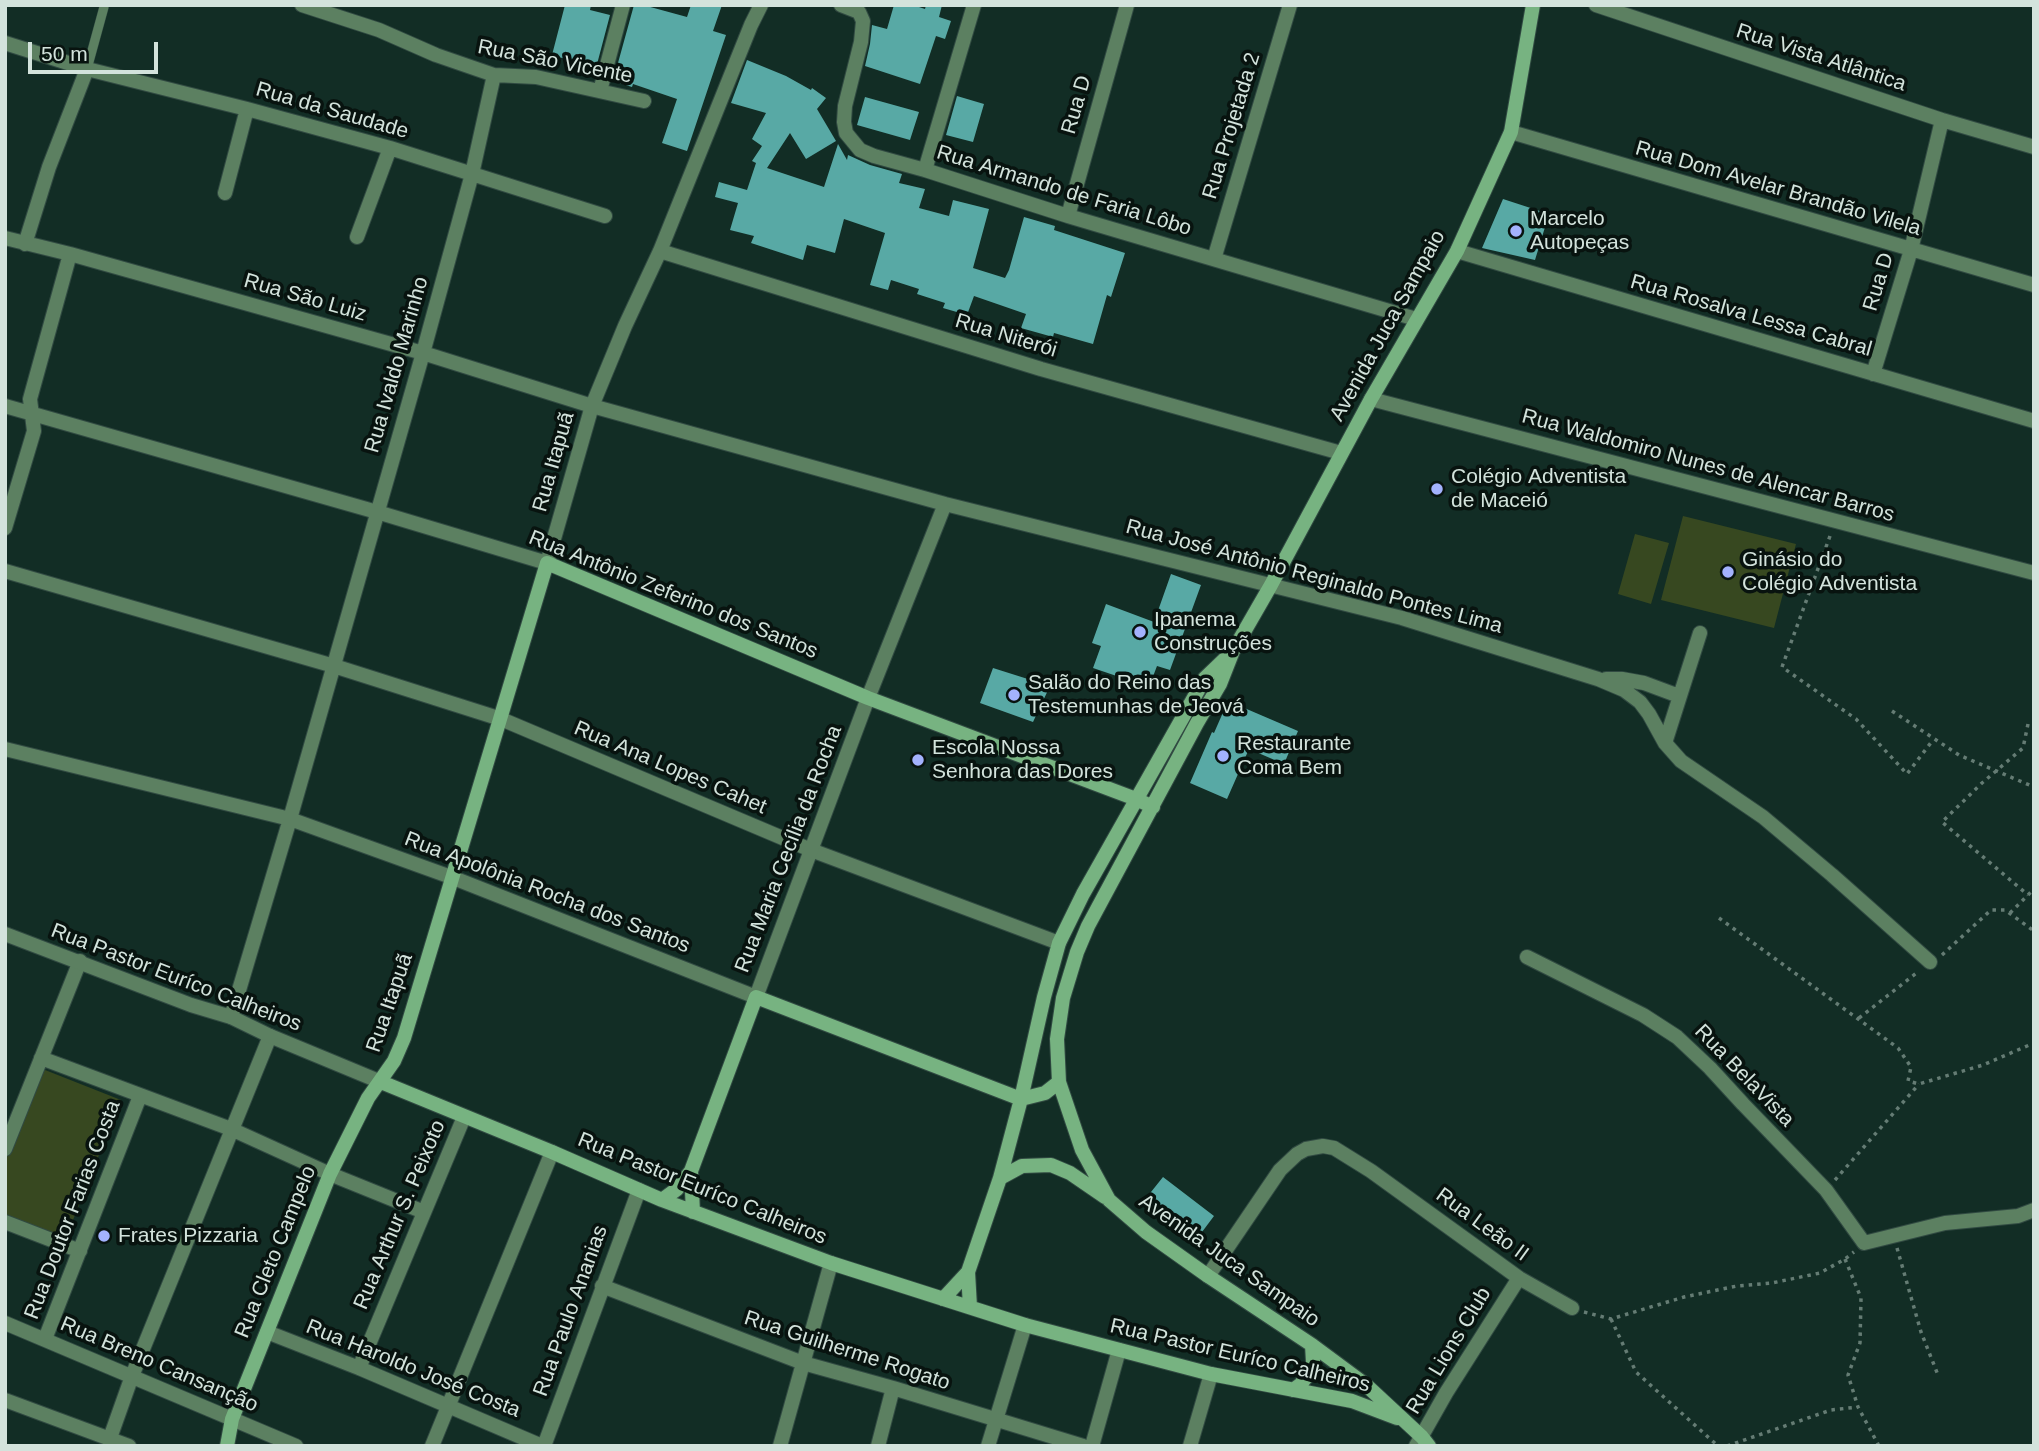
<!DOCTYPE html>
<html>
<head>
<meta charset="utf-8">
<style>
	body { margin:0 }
	#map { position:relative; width:2039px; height:1451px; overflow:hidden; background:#122d25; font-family:Arial,sans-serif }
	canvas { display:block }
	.frame { position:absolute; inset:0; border:7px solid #d3e3dc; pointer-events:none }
	.scale { position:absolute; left:28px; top:42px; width:130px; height:32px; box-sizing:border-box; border:4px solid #d3e3dc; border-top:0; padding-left:9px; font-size:21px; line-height:24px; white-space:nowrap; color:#d3e3dc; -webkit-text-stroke:5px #08130f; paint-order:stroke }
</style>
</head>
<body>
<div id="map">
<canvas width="2039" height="1451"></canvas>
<div class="frame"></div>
<div class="scale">50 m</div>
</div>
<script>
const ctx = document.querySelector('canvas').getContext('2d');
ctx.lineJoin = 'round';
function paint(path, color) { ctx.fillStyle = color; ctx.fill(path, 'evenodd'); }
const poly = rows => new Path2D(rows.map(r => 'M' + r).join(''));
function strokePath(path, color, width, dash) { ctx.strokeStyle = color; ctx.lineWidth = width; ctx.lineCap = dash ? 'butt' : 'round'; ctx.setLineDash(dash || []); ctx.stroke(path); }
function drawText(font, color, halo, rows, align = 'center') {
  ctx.font = font + ' Arial,sans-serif'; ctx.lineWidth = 7; ctx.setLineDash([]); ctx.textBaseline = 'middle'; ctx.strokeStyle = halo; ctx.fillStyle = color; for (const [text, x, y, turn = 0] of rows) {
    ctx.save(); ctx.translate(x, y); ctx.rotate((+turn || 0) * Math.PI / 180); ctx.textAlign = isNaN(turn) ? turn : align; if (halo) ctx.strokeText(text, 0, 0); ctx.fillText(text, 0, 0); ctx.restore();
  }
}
const green = poly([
	[1683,516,1796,544,1774,628,1661,600],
	[1635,534,1669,543,1651,604,1618,594],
	[40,1068,121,1100,65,1240,5,1217,5,1154]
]);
const building = poly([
	[565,5,591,5,590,10,610,15,596,68,552,55],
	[634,5,643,5,687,17,691,5,722,5,713,31,726,35,687,151,662,143,677,99,633,84,632,87,613,81],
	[894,5,913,5,925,9,926,5,942,5,939,17,951,21,945,39,936,36,920,84,865,66,870,44,872,25,887,29],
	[747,60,786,76,811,90,812,88,826,98,817,109,836,141,806,159,790,133,767,168,824,187,838,144,847,160,848,155,870,165,902,174,899,183,925,189,919,208,949,216,953,200,989,209,973,268,1005,278,1009,270,1024,217,1055,226,1054,230,1125,253,1111,297,1107,295,1093,344,1054,333,1053,337,1021,328,1026,314,974,296,967,315,943,308,945,303,917,294,919,289,891,280,888,290,870,285,885,233,844,219,835,253,807,245,803,260,751,243,754,236,730,230,738,203,715,197,719,182,747,190,756,163,752,161,762,146,752,139,766,113,731,103],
	[957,96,984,104,973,142,946,135],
	[865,97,919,112,910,140,857,125],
	[1503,199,1549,214,1535,260,1482,248],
	[1171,574,1201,585,1170,670,1157,666,1149,687,1093,668,1101,646,1092,643,1106,604,1154,622],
	[993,668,1050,686,1033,722,980,703],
	[1228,701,1298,731,1284,764,1249,749,1227,799,1190,783,1212,732,1214,733],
	[1163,1177,1214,1216,1199,1236,1147,1197]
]);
const path = poly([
	[1830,536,1782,667,1856,719,1907,774,1933,740],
	[1892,711,1959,755,2034,787],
	[2028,724,2023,748,1982,783,1942,822,2028,895],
	[2010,913,2034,889],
	[1719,918,1898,1048,1911,1067,1908,1081,1919,1084,1983,1065,2034,1043],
	[1942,955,1991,910,2005,910,2034,931],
	[1859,1018,1919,971],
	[1835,1180,1919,1084],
	[1897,1248,1921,1332,1938,1375],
	[1845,1259,1861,1298,1860,1343,1848,1375,1858,1407,1879,1446],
	[1584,1312,1611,1319,1684,1297,1737,1286,1772,1283,1820,1273,1845,1259,1854,1252],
	[1611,1319,1636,1372,1718,1446],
	[1545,1446,1605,1446],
	[1727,1446,1831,1410,1858,1407]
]);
const service = poly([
	[87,69,104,7]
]);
const minor = poly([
	[302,5,379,30,436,55,494,75,536,77,644,101],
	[841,5,859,12,863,21,861,42,845,106,844,122,846,133,860,150,874,156,925,170,1068,216,1416,319],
	[1596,5,1942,120,2034,147],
	[5,43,87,69,247,109,390,148,605,216],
	[600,91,623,5],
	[1511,132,2034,285],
	[925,170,974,5],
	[225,193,247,109],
	[1068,216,1127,5],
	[357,237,390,148],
	[5,238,70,254,423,353,592,406,945,504,1402,618,1598,679,1624,690,1640,702,1649,714,1665,743,1681,761,1763,817,1832,875,1930,962],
	[25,244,49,167,87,69],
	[660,251,1041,369,1341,453],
	[1457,251,2034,421],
	[1214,259,1290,5],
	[1873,374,1911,250,1942,120],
	[1371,399,2034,573],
	[5,406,377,512,547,563,592,406,625,326,660,251,751,25,761,5],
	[5,528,34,431,30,399,70,254],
	[5,571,334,666,501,719,811,850,1059,943],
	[1606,679,1622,679,1644,683,1679,696],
	[868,698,945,504],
	[1665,743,1700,633],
	[5,749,290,819,451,877,756,997],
	[1527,957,1643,1015,1677,1037,1710,1068,1743,1104,1826,1190,1864,1243,1945,1223,2018,1216,2034,1210],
	[231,1017,290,819,423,353,472,174,494,75],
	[41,1058,231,1129,330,1174,424,1212],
	[5,1149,80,961],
	[5,1222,80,1251],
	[1208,1276,1280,1170,1297,1154,1306,1149,1323,1146,1334,1148,1371,1171,1519,1278,1572,1308],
	[602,1286,803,1363,893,1388,1083,1446],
	[5,1323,296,1446],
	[267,1332,359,1368,542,1446],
	[45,1339,140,1096],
	[359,1368,464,1117],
	[5,1400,129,1446],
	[110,1438,132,1376,270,1036],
	[432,1446,552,1152],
	[544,1446,639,1190],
	[780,1446,831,1263],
	[878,1446,893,1388],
	[988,1446,1025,1325],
	[1092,1446,1119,1350],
	[1190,1446,1211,1374],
	[1416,1446,1446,1393,1519,1278]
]);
const tertiary = poly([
	[5,934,191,1005,231,1017,270,1036,381,1082],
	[756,997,868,698]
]);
const secondary = poly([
	[381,1082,552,1152,662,1200,831,1263,1025,1325,1211,1374,1352,1401,1397,1418],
	[1000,1178,1022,1166,1051,1165,1070,1173,1105,1197],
	[662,1200,677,1189,691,1171],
	[693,1212,691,1171,756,997,1021,1099,1045,1093,1059,1082],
	[943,1299,968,1272],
	[970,1307,968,1272,1000,1178,1021,1099,1044,997,1059,943,1083,894,1205,678,1229,655],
	[1293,1390,1300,1385,1312,1370,1313,1362,1312,1345],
	[227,1446,232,1419,330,1174,368,1098,394,1061,404,1038,547,563,868,698,1136,799,1153,807],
	[1429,1446,1422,1437,1366,1385,1312,1345,1208,1276,1146,1232,1109,1200,1082,1150,1059,1082,1057,1039,1063,998,1077,952,1088,926,1197,723,1220,684,1233,651,1271,585,1371,399,1457,251,1511,132,1533,5]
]);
const markers = [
	[1516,231,7,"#a3b2fd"],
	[1437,489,7,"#a3b2fd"],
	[1728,572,7,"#a3b2fd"],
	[1140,632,7,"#a3b2fd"],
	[1014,695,7,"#a3b2fd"],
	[1223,756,7,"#a3b2fd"],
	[918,760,7,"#a3b2fd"],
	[104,1236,7,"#a3b2fd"]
];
const streetNames = [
	["Rua Vista Atlântica",1821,58,18],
	["Rua São Vicente",555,62,11],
	["Rua D",1077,105,-74],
	["Rua da Saudade",332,111,16],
	["Rua Projetada 2",1232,126,-73],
	["Rua Dom Avelar Brandão Vilela",1778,189,16],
	["Rua Armando de Faria Lôbo",1064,191,17],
	["Rua D",1879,282,-73],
	["Rua São Luiz",305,298,16],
	["Rua Rosalva Lessa Cabral",1751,316,16],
	["Avenida Juca Sampaio",1388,326,-61],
	["Rua Niterói",1006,336,17],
	["Rua Ivaldo Marinho",397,365,-74],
	["Rua Itapuã",554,462,-74],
	["Rua Waldomiro Nunes de Alencar Barros",1708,466,15],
	["Rua José Antônio Reginaldo Pontes Lima",1314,577,15],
	["Rua Antônio Zeferino dos Santos",673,595,22],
	["Rua Ana Lopes Cahet",670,768,23],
	["Rua Maria Cecília da Rocha",789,849,-69],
	["Rua Apolônia Rocha dos Santos",547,893,21],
	["Rua Pastor Euríco Calheiros",176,978,21],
	["Rua Itapuã",390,1003,-71],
	["Rua BelaVista",1744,1076,46],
	["Rua Pastor Euríco Calheiros",702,1189,22],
	["Rua Doutor Farias Costa",73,1210,-69],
	["Rua Arthur S. Peixoto",400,1215,-67],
	["Rua Leão II",1482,1225,36],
	["Rua Cleto Campelo",276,1252,-68],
	["Avenida Juca Sampaio",1229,1261,35],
	["Rua Paulo Ananias",571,1311,-70],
	["Rua Guilherme Rogato",847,1351,18],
	["Rua Lions Club",1449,1351,-59],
	["Rua Pastor Euríco Calheiros",1240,1356,13],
	["Rua Breno Cansanção",159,1365,23],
	["Rua Haroldo José Costa",413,1369,22]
];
const poiNames = [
	["Marcelo",1530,219],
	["Autopeças",1530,243],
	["Colégio Adventista",1451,477],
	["de Maceió",1451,501],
	["Ginásio do",1742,560],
	["Colégio Adventista",1742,584],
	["Ipanema",1154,620],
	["Construções",1154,644],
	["Salão do Reino das",1028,683],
	["Testemunhas de Jeová",1028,707],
	["Restaurante",1237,744],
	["Coma Bem",1237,768],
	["Escola Nossa",932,748],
	["Senhora das Dores",932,772],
	["Frates Pizzaria",118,1236]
];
paint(green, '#374820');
paint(building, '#58a9a5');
strokePath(service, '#314a42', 10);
strokePath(minor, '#314a42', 16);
strokePath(tertiary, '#314a42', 16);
strokePath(secondary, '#314a42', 16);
strokePath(path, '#657c74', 3.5, [3.5, 5]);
strokePath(service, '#5c8061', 9);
strokePath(minor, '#5c8061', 14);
strokePath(tertiary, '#5c8061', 14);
strokePath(secondary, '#77b381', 14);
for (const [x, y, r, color] of markers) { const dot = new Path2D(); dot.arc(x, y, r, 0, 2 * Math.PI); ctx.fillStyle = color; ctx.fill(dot); strokePath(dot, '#08130f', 2.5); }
drawText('21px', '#d3e3dc', '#08130f', streetNames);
drawText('21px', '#d3e3dc', '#08130f', poiNames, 'left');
</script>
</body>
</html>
